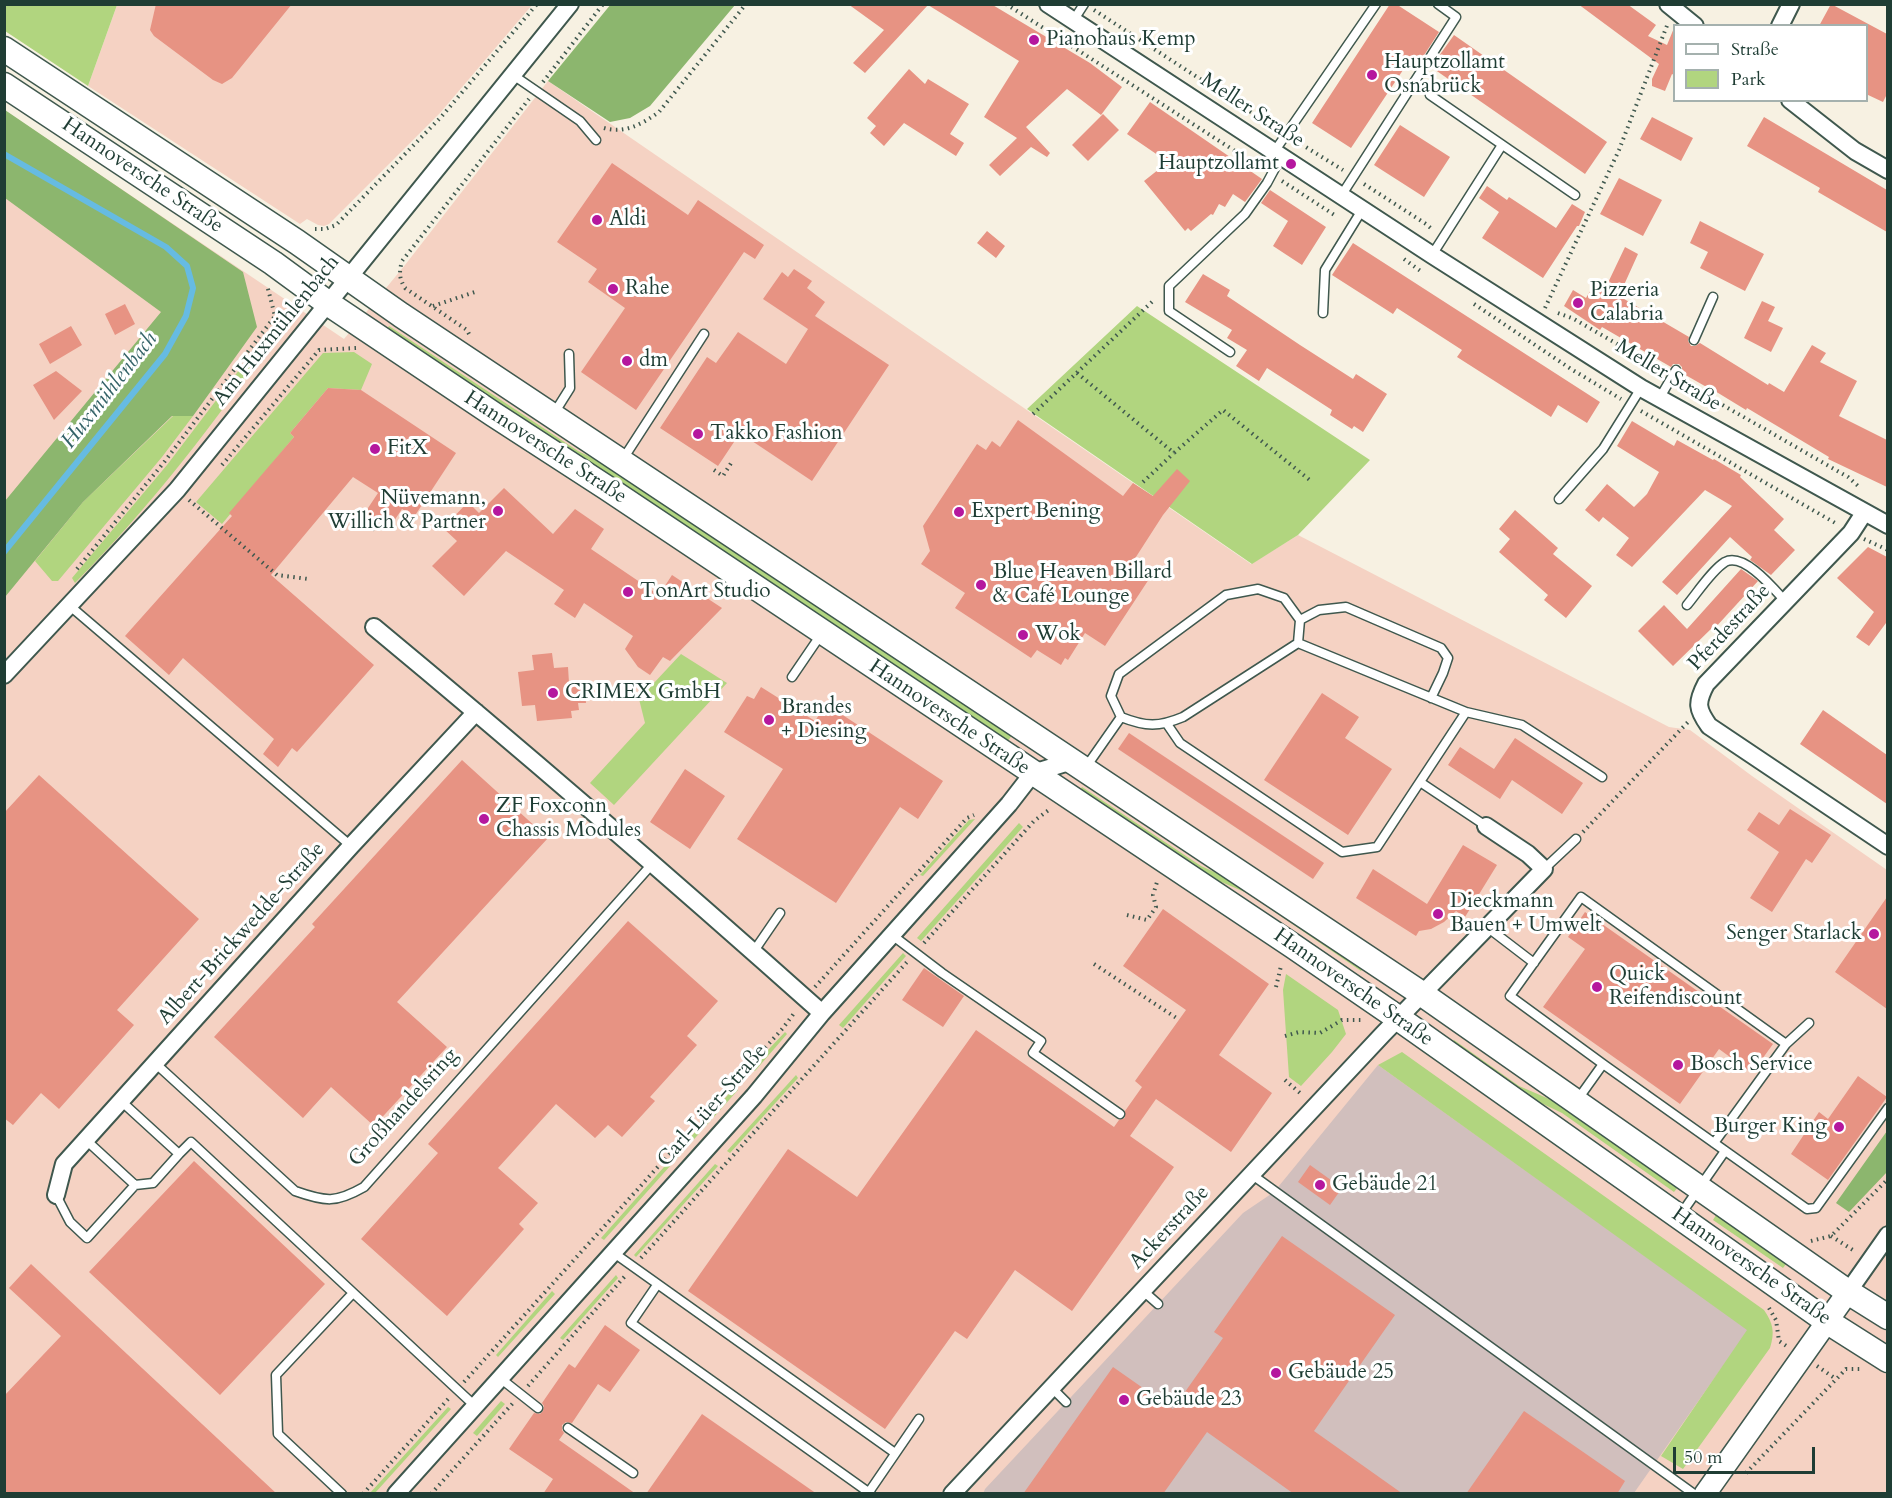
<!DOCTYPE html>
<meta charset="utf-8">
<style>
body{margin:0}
#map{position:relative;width:1892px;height:1498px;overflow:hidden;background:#f7f1e2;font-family:Cardo,serif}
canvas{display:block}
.frame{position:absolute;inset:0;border:6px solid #1f3d34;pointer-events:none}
.legend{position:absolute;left:1673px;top:24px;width:195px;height:78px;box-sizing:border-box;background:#fff;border:2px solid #a5b1ae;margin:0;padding:8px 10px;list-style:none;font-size:18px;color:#1f3d34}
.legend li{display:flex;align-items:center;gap:12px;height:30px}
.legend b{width:30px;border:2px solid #a5b1ae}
.scale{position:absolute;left:1673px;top:1447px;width:142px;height:27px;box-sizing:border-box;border:3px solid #1f3d34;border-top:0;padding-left:8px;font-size:18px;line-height:21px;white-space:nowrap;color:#1f3d34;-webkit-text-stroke:4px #fff;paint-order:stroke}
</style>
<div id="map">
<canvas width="1892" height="1498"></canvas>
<div class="frame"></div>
<ul class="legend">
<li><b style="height:8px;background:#fff"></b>Straße</li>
<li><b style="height:16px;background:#b1d57f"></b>Park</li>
</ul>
<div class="scale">50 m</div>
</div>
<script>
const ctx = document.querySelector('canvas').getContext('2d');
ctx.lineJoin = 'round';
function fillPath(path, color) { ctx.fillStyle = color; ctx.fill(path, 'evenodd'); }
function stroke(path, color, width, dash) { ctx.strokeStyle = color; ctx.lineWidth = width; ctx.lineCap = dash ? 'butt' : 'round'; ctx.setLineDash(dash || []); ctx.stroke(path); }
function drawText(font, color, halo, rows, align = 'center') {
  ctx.font = font + ' Cardo,serif'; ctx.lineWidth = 6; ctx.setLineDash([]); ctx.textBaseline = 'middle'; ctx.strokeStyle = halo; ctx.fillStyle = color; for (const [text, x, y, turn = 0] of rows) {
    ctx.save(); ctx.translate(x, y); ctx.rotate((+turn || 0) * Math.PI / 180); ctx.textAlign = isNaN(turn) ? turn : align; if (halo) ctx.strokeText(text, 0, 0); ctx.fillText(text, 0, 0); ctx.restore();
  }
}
fillPath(new Path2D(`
 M117,5h415l-92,108 -111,111 -5,2 -6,-1 -11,-6 -7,5 -212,-138z
 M548,81l703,483 47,-29 371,192 21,3 62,46 135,94v623h-1882l-1,-1383 340,229 61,-74z`), '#f5d2c3');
fillPath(new Path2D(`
 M1378,1065l370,265 -114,163 -651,1 2,-5 258,-276 31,-21z`), '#d1bfbd');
fillPath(new Path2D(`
 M4,5h113l-29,81 -83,-55z
 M1137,306l233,154 -72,75 -46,29 -225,-155z
 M389,326l189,125 54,26 382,255 -8,12 -620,-413z
 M271,328l5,5c-59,88 -126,174 -201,250l-3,-5 95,-113z
 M354,352l18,12 -11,26 -33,-2 -38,45 4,4 -72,87 -26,-22 127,-149z
 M173,416h20l-31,41 -104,124h-6l-17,-20 48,-59z
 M681,654l46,29 -113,122 -24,-22 55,-60 -6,-24z
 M1082,787l119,79 47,21 117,79 -4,5 -114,-78 -49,-21 -120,-79z
 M975,819l-52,57 -3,-1 49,-55z
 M1019,823l4,4 -102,114 -4,-3z
 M903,953l3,3 -63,72 -4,-3z
 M1286,974l52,36 8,24 -14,18 -31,34 -12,-9 -6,-87z
 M785,1032l2,2 -32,37 -4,-3z
 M1454,1040l65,46 44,19 115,82 -4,5 -112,-79 -42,-20 -69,-49z
 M1402,1052l362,258c9,13 11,22 6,38l-87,121 -22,-13 86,-126 -369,-265z
 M796,1075l2,3 -68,75 -3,-2z
 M735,1087l3,3 -134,150 -3,-2z
 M715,1164l3,2 -82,91 -2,-2z
 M1716,1215l70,49 -3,4 -70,-48z
 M616,1275l2,3 -55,62 -3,-2z
 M552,1291l3,3 -57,63 -2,-2z
 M501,1401l4,3 -28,32 -4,-3z
 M448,1407l3,2 -76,84h-5z`), '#b1d57f');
fillPath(new Path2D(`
 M611,4h124v1l-85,101 -20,12 -20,4 -62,-41z
 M5,110l238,162 14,55 -64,89h-21l-89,86 -78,95v-96l156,-189 -156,-114z
 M1887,1131v41l-38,40 -13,-9z`), '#8cb66e');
stroke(new Path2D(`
 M4,154l162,93 21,19 6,22 -7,28 -21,38 -161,198`), '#66bbe2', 6);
fillPath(new Path2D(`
 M156,4h136l-60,74 -10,6 -9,-4 -59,-44 -4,-6z
 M848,4h143l99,59 32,24 -21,28 -34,-26 -41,38 24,26 -3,4 -16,-10 -31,29 -11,-11 28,-27 -33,-21 35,-56 -91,-56 -63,68 -12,-10 31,-33z
 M1390,4h6l43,28 -18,28 -8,-5 -62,93 -39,-25z
 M1578,4h49l29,21 -8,11 19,9 7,-17v47l-2,-1 -7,17 -13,-5v-7l7,-15z
 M1831,4l56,30v60l-4,8 -17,-8v-68h-47z
 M1454,35l153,107 -22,32 -154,-107z
 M909,69l16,15 3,-5 41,25 -19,30 14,9 -8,13 -52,-33 -20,23 -14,-13 6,-7 -9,-8z
 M1150,102l112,77 -17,23 -12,-8 -8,13 -6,-3 -6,11 -2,-1 -20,17 -3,-3 -3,3 -41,-50 24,-19 -41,-28z
 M1103,114l16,16 -31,31 -16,-16z
 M1652,117l41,21 -12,23 -41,-22z
 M1764,117l123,73v42l-69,-40 2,-4 -73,-42z
 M1400,125l50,32 -26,40 -50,-32z
 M612,163l76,52 10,-15 66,45 -9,14 -11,-7 -108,158 -55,-38 44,-64 -37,-26 9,-13 -40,-27z
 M1619,178l43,22 -19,36 -43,-22z
 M1487,186l20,14 2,-3 47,31 16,-24 13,8 -6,14h-2l-34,52 -61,-40 17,-26 -20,-14z
 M1270,190l56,37 -24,38 -29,-19 15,-25 -27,-18z
 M1700,221l64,33 -19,37 -45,-23 8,-16 -18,-9z
 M987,231l18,15 -9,12 -19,-15z
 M1353,243l247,159 -13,21 -29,-18 -7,12 -94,-60 5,-7 -65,-42 -4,6 -61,-39z
 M1625,247l13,7 -19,42 70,41 -1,4 3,5h4l5,-3 68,42 1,-2 15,9 28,-47 14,8 -6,9 37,19 -18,35 48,24v47l-59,-28 1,-2 -82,-49 -1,2 -36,-22v1l-28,-16v-6l-3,-3h-6l-2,3 -69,-40 -2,3 -36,-24 9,-16 13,8 7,-12 12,3z
 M794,269l18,12 -5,7 18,14 -10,14 74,49 -77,116 -72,-48 -22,33 -58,-38 47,-71 9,6 22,-31 48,32 22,-35 -45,-30 19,-27 6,5z
 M1203,274l27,16 -3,6 73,49 53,34 3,-5 31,20 -24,38 -9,-6 -2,3 -22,-14 2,-5 -65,-42 -8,13 -23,-15 11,-16 -20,-12 5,-8 -47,-28z
 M1762,301l13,6 -7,14 15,7 -12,24 -27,-14z
 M125,304l10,20 -20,11 -10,-21z
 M71,326l11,19 -32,19 -11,-20z
 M56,371l26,20 -28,29 -21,-35z
 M328,388l33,2 95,63 -42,64 -12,-8 -12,18 -24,-16 12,-18 -25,-16 -82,98 103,90 -77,87 -5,-4 -14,19 -15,-13 11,-15 -91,-81 -14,17 -44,-39 107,-120 -3,-3 65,-76 -4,-4z
 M1018,420l105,76 10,-13 20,13 24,-27 13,12 -27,34 -29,45 19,13 -48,73 -20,-13 -17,27 -3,-2 -4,7 -24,-15 -6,8 -76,-50 10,-15 -44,-29 9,-13 -7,-25 54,-82 9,6 6,-9 8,6z
 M1632,421l42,25 3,-6 36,20 1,-1 27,16 -1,2 44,42 -10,11 21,20 -24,25 -21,-15 2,-3 -22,-20 -53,58 -15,-13 70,-76 -27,-16 -73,77 -16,-12 13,-17 -26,-21 -4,5 -14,-12 22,-26 27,23 13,-13 12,-22 -42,-26z
 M504,488l49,46 22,-25 29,20 -13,20 68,46 13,-20 50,33 -52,53 -7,-4 -13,18 -12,-8 -13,-18 8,-13 -49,-33 -9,15 -21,-14 10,-14 -58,-39 -42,45 -32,-30 25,-25 -14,-13 25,-26 11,11z
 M1515,510l43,38 -5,6 39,32 -26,32 -22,-18 4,-5 -49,-43 11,-13 -11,-10z
 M1868,547l19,10v67l-1,-1 -17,23 -13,-9 18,-25 -37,-34z
 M1741,569l17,12 -44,48 -2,-1 -39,38 -35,-35 26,-26 23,24z
 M552,653l2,15 14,-1 1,16 15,-2 2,22h-8l1,7 -8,1 1,7 -35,3 -2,-16 -13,1 -4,-34 16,-2 -2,-15z
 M761,687l54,34 11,-17 117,77 -25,38 -18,-12 -64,96 -99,-64 46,-70 -59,-37 23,-36 7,3z
 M1322,693l37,24 -14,21 47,31 -44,66 -84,-55z
 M1823,710l64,45v49l-87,-60z
 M1129,733l195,130 -11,16 -195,-130z
 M1515,738l68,45 -21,31 -50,-34 -12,19 -52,-34 12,-18 34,22z
 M462,760l86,78 -151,164 50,45 -73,79 -43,-39 -28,31 -89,-81 101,-110 -3,-3z
 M685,769l40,27 -35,53 -40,-27z
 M39,775l160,144 -82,91 17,15 -75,84 -18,-16 -28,32 -9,-7v-305z
 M1790,809l41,26 -19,28 -6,-4 -34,53 -22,-14 29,-46 -32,-22 12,-18 20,13z
 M1463,845l34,20 -32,52 -9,-6 -12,11 -13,7 -12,2 -3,5 -60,-38 17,-29 54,35z
 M1887,897v112l-52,-37z
 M1163,909l106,75 -50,71 53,38 -41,59 -75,-53 -26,37 44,31 -102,144 -57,-41 -48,69 -12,-8 -70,98 -197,-138 100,-142 69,48 119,-167 138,97 5,-7 6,-2v-7l17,-24 -7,-6 51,-71 -63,-44z
 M1585,912l188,132 -21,29 -33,-24 -39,55 -137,-97 42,-58 -17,-12z
 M628,921l90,80 -31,35 10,9 -47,52 5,4 -33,36 -14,-12 -13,13 -39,-34 -58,64 40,35 -19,21 5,5 -77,87 -86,-77 77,-86 -10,-9z
 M924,968l40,28 -21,31 -41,-27z
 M1858,1076l29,21 -59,83 -37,-26 28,-42 9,7z
 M194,1161l131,123 -105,111 -131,-123z
 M1310,1165l32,23 -12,17 -32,-23z
 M1282,1236l113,79 -81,116 89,63h-109l-87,-62 -44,62h-140l90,-127 60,42 50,-71 -9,-6z
 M31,1264l51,48 195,182h-273v-98l57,-60 -52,-48z
 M605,1325l35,25 -30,42 -12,-8 -26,39 -6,-1 -4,3v5l2,3 -5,7 77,54h-93l10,-15 -44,-30 25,-36 6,1 3,-3 1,-5 -2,-3 27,-39 6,4z
 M1524,1411l101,70 -8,13h-151z
 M702,1414l115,80h-171z`), '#e79383');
const service = new Path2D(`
 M1073,21l11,-17
 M513,75l67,46 16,19
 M1430,95l145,100
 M1274,152l102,-148
 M1341,196l115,-179 -18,-13
 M1432,255l70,-110
 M1323,313l2,-43 37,-60
 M1694,340l19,-43
 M1230,352l-61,-41v-25l76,-72 22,-31 14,-26
 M1659,399l17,-29
 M553,415l17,-27 -1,-34
 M623,459l81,-125
 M1559,499l44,-50 38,-61
 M1258,589l26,9 16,22 -2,23 -115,74c-24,10 -37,10 -62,0l-10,-21 8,-22 107,-79z
 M1687,605c10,-12 25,-35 38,-43 19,-10 49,27 60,39
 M70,606l281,240
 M1300,620l19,-10 27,-3 95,41 7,10 -5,15 -12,25
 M1298,643l168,69 56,13 80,52
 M792,677l30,-44
 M1167,724l13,19 162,109 35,-5 89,-135
 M1086,767l35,-50
 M1420,782l66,44
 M1544,869l32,-30
 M1487,927l47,36
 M892,935l50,38 99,68 -8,12 87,61
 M754,951l26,-38
 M155,1063l140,128c31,11 41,12 69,-4l289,-324
 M1603,1064l-93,-68 71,-99 205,147
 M1578,1099l25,-35 204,145 9,-1 72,-100
 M121,1101l58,53 12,-12 284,264
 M86,1140l49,45
 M1714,1143l72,-99 23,-21
 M1251,1174l443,320
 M56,1195l14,27 17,16 48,-53 18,-2 26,-29
 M1681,1214l44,-63
 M614,1253l281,200
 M657,1285l-26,38 240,171
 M1142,1290l16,14
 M500,1378l38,30
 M1051,1387l15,15
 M568,1428l65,45
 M869,1492l50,-73
 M342,1494l-64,-60 -2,-59 77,-82`);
const minor = new Path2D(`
 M1048,4l384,251 209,133 247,137
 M1668,4l27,22
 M1780,26l11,-22
 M1790,100l65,51 33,19
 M1864,513l-13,20 -145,151c-10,19 -9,25 3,42l179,120
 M374,627c152,126 301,255 448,386
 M4,675l173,-185 393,-486
 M56,1195l8,-31 287,-318 125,-134
 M1848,1292l40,-57
 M396,1494l358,-398 68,-83 187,-209 24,-31 39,-12
 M952,1494l431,-460 161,-165 -16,-15 -42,-28`);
const tertiary = new Path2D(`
 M1705,1494l143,-202`);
const secondary = new Path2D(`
 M4,49l293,193 104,73 1021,679 426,298 40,25
 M4,85l269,178 56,41 164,110 114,74 686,458 105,72 430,304 60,38`);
stroke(service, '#3f584e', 11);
stroke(minor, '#3f584e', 20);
stroke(tertiary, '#3f584e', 24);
stroke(secondary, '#3f584e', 27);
stroke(new Path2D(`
 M1006,4l257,165
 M1094,10l183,119
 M543,82l60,-78
 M604,128c21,6 38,-4 55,-16l87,-108
 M1296,141l47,29
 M1282,181l54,35
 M1364,184l62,40 7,6
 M315,229h10l11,-4 106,-109 95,-112
 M1404,259l18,13
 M1474,304l97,65 50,30
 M433,306l42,-14
 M1545,308l74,-158 49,-127
 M1558,313l16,6 88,51
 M469,334l-2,-4 -62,-42c-6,-10 -6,-16 -3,-27l127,-162
 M1077,373l97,80 49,-43 88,71
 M1681,381l167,96 10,9
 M1641,411l196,113
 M1033,414l122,-115
 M222,465l97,-115 37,-2
 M714,470l9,6 10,-16
 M1143,482l31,-29
 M189,500l88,75 31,4
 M372,530l7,-10
 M1864,539l24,11
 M77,569l88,-108 110,-145 -8,-31
 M1583,832l105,-110
 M1127,915l20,5 9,-13 -3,-12 4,-13
 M924,943l110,-122 16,-12
 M1094,964l84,55
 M815,987l152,-169 7,-3
 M1276,987l5,-21
 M1285,1036l14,-4 21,1 22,-13h20
 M1285,1080l15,13
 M1831,1236l25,16
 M1811,1241l20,-5 57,-57
 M641,1258l266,-296
 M1769,1308l7,12 3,21 9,6
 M1817,1366l19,13
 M464,1382l319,-354 12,-16
 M528,1386l98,-111
 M1746,1473l100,-104h16
 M363,1494l86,-96
 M431,1494l82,-91`), '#3f584e', 4, [1.5, 4.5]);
stroke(service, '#fff', 8);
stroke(minor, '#fff', 16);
stroke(tertiary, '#fff', 21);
stroke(secondary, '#fff', 24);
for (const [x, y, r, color] of [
 [1034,40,6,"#b5179e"],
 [1372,75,6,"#b5179e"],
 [1291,164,6,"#b5179e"],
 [597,220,6,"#b5179e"],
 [613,289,6,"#b5179e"],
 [1578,303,6,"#b5179e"],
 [627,361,6,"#b5179e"],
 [698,434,6,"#b5179e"],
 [375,449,6,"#b5179e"],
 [498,511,6,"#b5179e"],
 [959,512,6,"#b5179e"],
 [981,585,6,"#b5179e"],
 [628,592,6,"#b5179e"],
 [1023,635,6,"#b5179e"],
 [553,693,6,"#b5179e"],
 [769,720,6,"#b5179e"],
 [484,819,6,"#b5179e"],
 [1438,914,6,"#b5179e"],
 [1874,934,6,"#b5179e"],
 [1597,987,6,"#b5179e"],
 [1678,1065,6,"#b5179e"],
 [1839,1127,6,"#b5179e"],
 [1320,1185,6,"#b5179e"],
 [1276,1373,6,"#b5179e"],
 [1124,1400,6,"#b5179e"]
]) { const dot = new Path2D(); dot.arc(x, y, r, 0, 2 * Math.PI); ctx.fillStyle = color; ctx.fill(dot); stroke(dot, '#fff', 2); }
drawText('21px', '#1f3d34', '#fff', [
 ["Pianohaus Kemp",1046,40],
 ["Hauptzollamt",1384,63],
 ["Osnabrück",1384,87],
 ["Hauptzollamt",1279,164,"right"],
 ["Aldi",609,220],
 ["Rahe",625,289],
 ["Pizzeria",1590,291],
 ["Calabria",1590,315],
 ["dm",639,361],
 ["Takko Fashion",710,434],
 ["FitX",387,449],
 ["Nüvemann,",486,499,"right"],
 ["Willich & Partner",486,523,"right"],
 ["Expert Bening",971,512],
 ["Blue Heaven Billard",993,573],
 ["& Café Lounge",993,597],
 ["TonArt Studio",640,592],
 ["Wok",1035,635],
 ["CRIMEX GmbH",565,693],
 ["Brandes",781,708],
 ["+ Diesing",781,732],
 ["ZF Foxconn",496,807],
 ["Chassis Modules",496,831],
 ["Dieckmann",1450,902],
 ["Bauen + Umwelt",1450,926],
 ["Senger Starlack",1862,934,"right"],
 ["Quick",1609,975],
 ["Reifendiscount",1609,999],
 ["Bosch Service",1690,1065],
 ["Burger King",1827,1127,"right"],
 ["Gebäude 21",1332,1185],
 ["Gebäude 25",1288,1373],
 ["Gebäude 23",1136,1400]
], 'left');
drawText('21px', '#1f3d34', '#fff', [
 ["Meller Straße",1252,111,33],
 ["Hannoversche Straße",142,176,34],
 ["Am Huxmühlenbach",277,331,-51],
 ["Meller Straße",1668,376,31],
 ["Hannoversche Straße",545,448,33],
 ["Pferdestraße",1730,628,-47],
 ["Hannoversche Straße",949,718,34],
 ["Albert-Brickwedde-Straße",242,934,-48],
 ["Hannoversche Straße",1353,988,35],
 ["Carl-Lüer-Straße",713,1106,-49],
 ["Großhandelsring",404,1108,-48],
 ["Ackerstraße",1170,1228,-47],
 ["Hannoversche Straße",1751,1267,35]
]);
drawText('italic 22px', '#346368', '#fff', [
 ["Huxmühlenbach",110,391,-52]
]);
</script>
